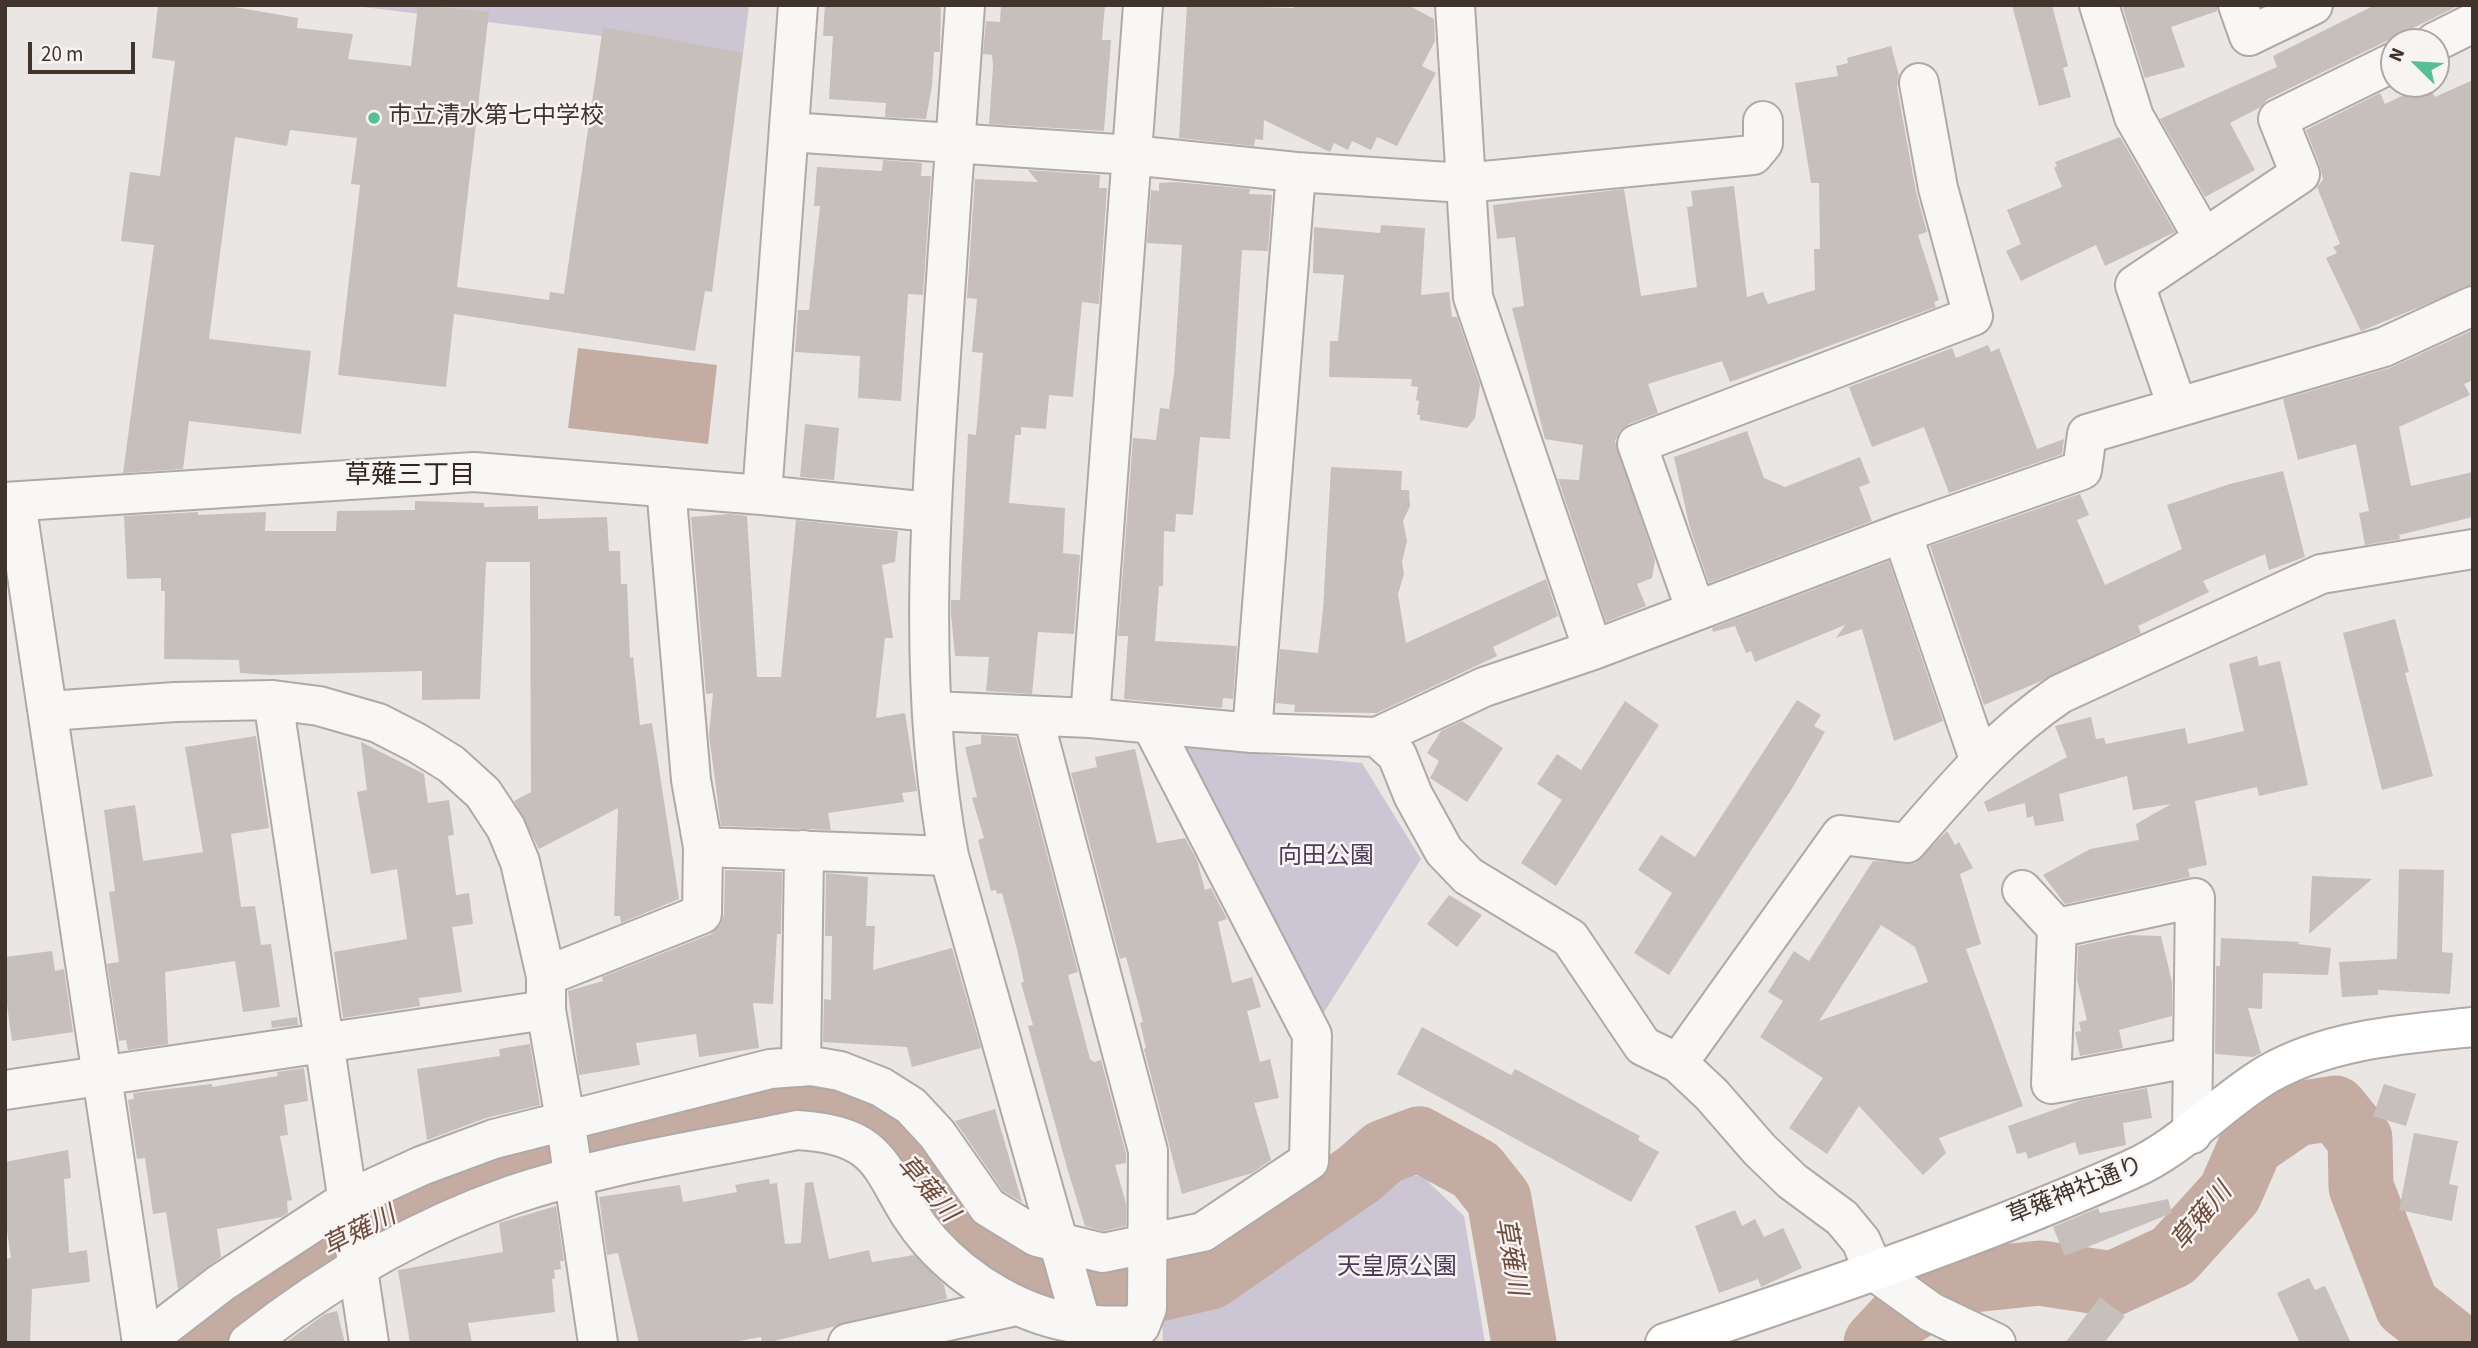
<!DOCTYPE html>
<meta charset="utf-8">
<style>
body{margin:0}
#map{position:relative;width:2478px;height:1348px;overflow:hidden;background:#eae6e3;font-family:"Source Sans 3",sans-serif}
canvas{display:block}
.frame{position:absolute;inset:0;border:7px solid #40342d;pointer-events:none}
.north{position:absolute;left:2380px;top:28px;width:70px;height:70px;box-sizing:border-box;background:#f7f4f3;border:2px solid #aea7a4;border-radius:50%;rotate:294deg;font-size:19px;font-weight:700;line-height:28px;text-align:center;color:#40342d}
.north::after{content:'';display:block;margin:auto;width:24px;height:32px;background:#58bf95;clip-path:polygon(50% 0,100% 100%,50% 72%,0 100%)}
.scale{position:absolute;left:28px;top:42px;width:107px;height:32px;box-sizing:border-box;border:4px solid #40342d;border-top:0;padding-left:9px;font-size:21px;line-height:24px;white-space:nowrap;color:#40342d;-webkit-text-stroke:5px #f7f4f3;paint-order:stroke}
</style>
<div id="map">
<canvas width="2478" height="1348"></canvas>
<div class="frame"></div>
<div class="north">N</div>
<div class="scale">20 m</div>
</div>
<script>
const ctx = document.querySelector('canvas').getContext('2d');
ctx.lineJoin = 'round';
function fillPath(path, color) { ctx.fillStyle = color; ctx.fill(path, 'evenodd'); }
function stroke(path, color, width, dash) { ctx.strokeStyle = color; ctx.lineWidth = width; ctx.lineCap = dash ? 'butt' : 'round'; ctx.setLineDash(dash || []); ctx.stroke(path); }
function drawText(font, color, halo, rows, align = 'center') {
  ctx.font = font + ' "Source Sans 3","Noto Sans JP",sans-serif'; ctx.lineWidth = 5; ctx.setLineDash([]); ctx.textBaseline = 'middle'; ctx.strokeStyle = halo; ctx.fillStyle = color; for (const [text, x, y, turn = 0] of rows) {
    ctx.save(); ctx.translate(x, y); ctx.rotate((+turn || 0) * Math.PI / 180); ctx.textAlign = isNaN(turn) ? turn : align; if (halo) ctx.strokeText(text, 0, 0); ctx.fillText(text, 0, 0); ctx.restore();
  }
}
fillPath(new Path2D(`
 M347,5h402l-6,48z
 M1181,747l181,16 59,96 -102,161z
 M1403,1175l19,1 42,40 21,127h-322l-1,-24 75,-30z`), '#ccc5d3');
fillPath(new Path2D(`
 M578,348l139,17 -9,79 -140,-16z`), '#c5aca3');
stroke(new Path2D(`
 M204,1343l118,-92 157,-78 325,-78 57,14 72,97 53,44 47,27 35,16 52,5 90,-21 149,-103 25,-22 35,-13 57,31 23,29 25,144
 M1876,1343l25,-27 53,-34 86,-9 72,11 61,-28 57,-63 21,-48 45,-31 39,-6 25,31 1,48 46,119 47,37`), '#c5aca3', 65);
fillPath(new Path2D(`
 M158,5h65l75,13 -1,10 56,6 -5,25 63,7 7,-61 71,7 -32,275 92,13 1,-8 14,2 39,-267 140,26 -31,239 -7,-1 -10,60 -241,-37 -8,73 -108,-12 22,-190 -9,-1 6,-46 -67,-8 -3,16 -52,-9 -26,202 102,12 -10,83 -112,-13 -6,48 -60,4 31,-228 -33,-4 9,-69 30,4 15,-115 -23,-3z
 M825,5h116l-1,47h-6l-2,34 -6,33 -41,-2 1,-14 -57,-4 4,-63h-10z
 M1001,5h104l-3,35h9l-7,91 -115,-7 4,-58 -1,-11 -9,-1 3,-33 14,1z
 M1187,5l107,3v-3h114l26,14 1,22 -13,25 14,7 -39,73 -20,-9 -6,13 -19,-9 -4,9 -14,-7 -4,9 -66,-32 -1,20 -8,-1 -1,7 -75,-8z
 M2012,5h40l16,61 -5,2 8,29 -32,9z
 M2122,5h95v6l-46,16 14,40 -40,11z
 M2375,5h85l-192,94 -9,9 -29,15 25,47 -50,27 -45,-78 117,-52 -4,-11z
 M1891,46l8,29 -2,12 19,105 11,40 -9,3 21,65 -5,2 2,5 -206,75 -8,-21 -74,23 10,29 -29,11 -9,7 -5,10 40,119 -3,18 -15,6 9,22 -40,16 -48,-143 21,1 4,-35 -38,-6 -33,-131 12,-2 -9,-69 -18,2 -4,-34 131,-16 17,107 56,-9 -10,-80 6,-1 -2,-15 43,-5 13,111 16,-5 5,12 47,-14 -1,-41h6l-1,-66h-8l-16,-100 43,-7 -2,-10 12,-3 -1,-5z
 M2473,80v205l-112,46 -35,-73 11,-5 -4,-6 7,-3 -23,-57 6,-7 -3,-14 -14,-36 74,-37 5,11 42,-20 8,13z
 M2120,137l55,95 -70,34 -9,-21 -75,36 -15,-30 15,-7 -14,-34 55,-23 -8,-19 3,-2 -2,-4z
 M883,160l39,3 -1,13h10l-8,119 -15,-1 -7,107 -43,-3 2,-42 -65,-4 3,-42h11l11,-104h-6l3,-39 65,4z
 M1028,170l72,5 -1,13h8l-8,116 -17,-2 -9,95 -24,-2 -3,34 -25,-2v8h-6l-6,68 56,5 -2,45 17,2 -6,79 -36,-2 -6,62 -46,-3 3,-34 -34,-1 -4,-42v-14h9l8,-166 8,1 7,-82 -11,-1 5,-53 -10,-1 8,-119 63,3z
 M1176,182l74,7 -1,5 23,1 -4,56 -26,-1 -12,189 -30,-2 -7,78 -17,-1 -1,18 -11,-1 -1,55h-4l-4,55 82,5 -4,53 -10,-1 -1,10 -98,-9 4,-63h-10l15,-198 23,2 4,-32 9,1 5,-35 8,-129 -35,-2 4,-53 8,1v-8z
 M1381,225l44,3 -4,67 28,-3 3,25h5l23,68 -5,33 -8,10 -47,-8v-5h-3l2,-14 -3,-1 2,-13 -7,-1 1,-7 -83,-2 1,-36h8l6,-66 -31,-2 1,-46 66,6z
 M2473,330v50l-9,4 6,11 -71,32 12,59 62,-14v45l-74,18 1,4 -35,6 -6,-32 10,-2 -13,-67 -58,16 -15,-61 107,-31z
 M1988,345l3,7 8,-4 38,101 27,-10 -2,15 -113,39 -25,-66 -52,20 -23,-60 103,-39 4,10z
 M805,424l34,4 -5,52 -34,-3z
 M1747,431l17,47 21,9 75,-30 10,26 -11,4 13,34 -163,62 -19,-55 -16,-71z
 M1331,467l71,4 -1,19h8l1,16 -7,15 4,20 -5,21 2,12 -6,20 8,49 140,-64 12,37 -65,31 4,9 -120,57 -83,-1 1,-7 -19,-2 4,-54 38,4 5,-43z
 M2283,471l22,86 -36,13 -4,-16 -62,27 6,11 -71,34 3,7 -102,49 -55,23 -54,-159 150,-52 9,21 -12,5 28,65 77,-36 -15,-44 63,-21z
 M415,501l69,2v4l54,-1v13l69,-2 2,34h11l1,33h6l3,74 3,-1 7,68 12,-2 27,176 -58,24 -1,-7h-6l4,-108 -79,41 -25,-48 17,-9 -1,-230h-44l-6,137 -58,1v-29l-152,4 -30,-2 -1,-13 -75,-1 1,-68h-4v-13l-34,1 -3,-63 74,-4v3l68,-3 -1,19h71l1,-20 78,-1z
 M730,514l17,2 10,161h24l15,-157 102,11 -3,31 -13,3 11,73h-8l-9,80 29,-5 12,78 -15,2 2,9 -76,11 3,17 -110,-4 -12,-91 4,-42 -7,1 -15,-177z
 M1889,561l54,160 -49,20 -32,-112 -26,9 9,-13 -90,37 -4,-11 -5,2 -11,-27 -22,6 -1,-4z
 M2395,619l14,53 -4,1 28,103 -51,14 -39,-157z
 M2257,656l2,10 21,-5 28,124 -49,11 -2,-9 -62,14 12,64 -19,4 2,8 -125,27 -22,-29 47,-26 49,-9 -3,-16 35,-20 -38,6 -6,-34 -68,18 5,27 -29,5 -2,-10 -6,2 -2,-15 -37,9 -4,-10 83,-45 -12,-31 36,-9 5,22 8,-1 2,6 79,-16 3,16 56,-13 -15,-67z
 M1797,700l24,15 -7,11 11,6 -34,58 -122,185 -35,-22 38,-60 -34,-23 23,-35 34,22z
 M1625,701l34,24 -103,161 -35,-23 41,-63 -25,-16 20,-30 24,16z
 M1462,721l41,27 -36,54 -37,-24 9,-17 -12,-8 14,-22z
 M981,735l35,2 62,235 -10,3 7,27 15,57 4,3 7,-2 25,94v9l-11,2 11,39v22l-23,5 -18,-5 -17,-55 -40,-145 5,-1 -12,-42 3,-1 -7,-33 -15,-56 -5,1 -1,-4 -5,1 -13,-51 6,-2 -12,-40 5,-1 -12,-50 16,-3z
 M256,736l13,92 -38,6 10,73 14,-1 6,39 10,-1 9,63 -37,5 -8,-51 -70,11 3,72 -40,6 -2,-10 -7,1 -12,-77 12,-2 -10,-70 6,-1 -11,-81 31,-5 8,56 60,-9 -18,-105z
 M361,742l63,32 4,29 21,-3 5,35 -6,1 8,59 13,-2 4,31 -21,3 10,65 -43,6 1,8 -77,12 -9,-66 73,-13 -10,-70 -26,5 -14,-82 10,-2z
 M1135,749l22,94 28,-5 12,22 8,30 6,-2 16,31 -9,3 14,61 20,-6 9,30 -14,4 13,51 10,-3 9,39 -25,5 17,57 -19,13 -70,21 -38,-145 2,-1 -6,-25 3,-1 -17,-65 -6,2 -49,-186 26,-6 -2,-10z
 M1947,831l8,14 4,-3 14,26 -13,6 21,70 -15,5 57,157 -84,32 7,15 -23,22 -64,-69 -32,48 -38,-26 34,-50 -63,-41 23,-36 -15,-9 26,-41 15,10 64,-100 42,2zM1881,925l34,22 13,35 -109,39z
 M2399,869l45,1 -2,82 11,1 -3,41 -72,-4v5l-36,2 -3,-35 58,-3z
 M725,870l57,2 -1,62h-4l-4,70 -20,-1 6,45 -60,9 -3,-23 -60,9 4,22 -61,10 -11,-84 35,-10 -1,-4 109,-43 9,-8 4,-11z
 M826,873l42,4 -2,49h9l-2,44 79,-22 29,100 -69,19 -5,-20 -84,-5 1,-43 7,1 1,-64h-7z
 M2312,876l60,3 -63,55z
 M1449,895l33,20 -25,32 -30,-23z
 M2130,935l31,1 11,46v34l-53,14 4,18 -43,8 -5,-24 6,-1 -2,-9 8,-2 -10,-40 1,-34z
 M2221,938l79,4 -3,2 34,4 -3,27 -65,-2 -1,36 -14,-1 13,45 -8,4 -38,-3 1,-88h4z
 M52,951l3,20 9,-2 9,63 -61,9 -7,-51v-33z
 M297,1017l1,8 -26,3 -1,-7z
 M1422,1027l89,48 4,-6 125,67 -2,4 21,12 -28,50 -234,-128z
 M530,1044l10,61 -54,13 -59,22 -10,-71 83,-13 -1,-7z
 M304,1068l4,33 -24,4 4,30 -8,1 12,64 -5,1 1,12 -6,4 -65,12 4,28 -43,32 -12,-77 -13,2 -8,-56 -8,1 -9,-59 6,-1 -1,-6 79,-9v3l66,-11 -1,-4z
 M2384,1084l32,10 -10,32 -33,-10z
 M2147,1088l5,30 -29,5 3,22 -47,10 -4,-13 -47,17 -2,-7 -9,2 -9,-28 74,-26z
 M995,1109l27,93 -19,-11 -48,-70z
 M2414,1133l44,8 -9,43 9,2 -6,35 -53,-11z
 M68,1150l3,28 -7,1 5,74 18,-3 3,32 -58,7 -2,54h-25v-84l6,-1 -6,-41v-55z
 M769,1179l1,5 7,-1 8,61 16,-1 4,-60 8,-1 16,77 40,-9 3,12 42,-7 30,30 3,14 -181,44h-4l-1,-6 -33,6h-89l-21,-90 -11,2 -8,-58 81,-12 3,17 54,-10 -2,-7z
 M2168,1199l4,14 -107,43 -12,-29 45,-19 2,5z
 M556,1206l8,55h-4l1,8 -7,1 1,8 -3,1 3,33 -87,11 4,20h-62l-12,-73 105,-18 -4,-29z
 M1735,1210l7,16 13,-7 9,18 19,-9 19,40 -41,19 -3,-8 -39,14 -24,-67z
 M2309,1278l6,12 10,-4 26,57h-51l-23,-50z
 M2100,1297l25,19 -21,27h-39z
 M337,1311l8,32h-60l40,-29z`), '#c6bfbb');
const street = new Path2D(`
 M965,5c-9,122 -17,243 -25,365 -11,158 -21,330 9,486l138,487
 M1455,5l18,292 120,353
 M2099,5l35,112 70,122
 M2238,5l11,31 64,-31
 M2435,42l38,-19
 M789,132l342,23 165,17 168,11 289,-28 10,-12v-22
 M2177,406l-42,-121 165,-111 -22,-55 116,-57
 M762,495l36,-490
 M5,502l469,-30 288,23 168,17
 M16,502l126,841
 M1902,533l77,226
 M1696,611l-59,-167 336,-128 -35,-128 -19,-105
 M273,700l96,643
 M49,711l126,-9 98,-2 46,6 59,17 39,20 34,21 32,29 23,35 14,34 26,114v34l19,109 33,224
 M933,711l157,7 162,15 125,4 107,-50 109,-37 309,-117 180,-63 5,-36 297,-87 89,-41
 M1090,718l53,-713
 M1252,733l44,-561
 M1377,737l20,18 16,40 31,56 24,25 102,62 73,108 35,17 34,32 47,54 33,32 50,37 19,23 13,30 57,41 65,31
 M703,847l246,9
 M2022,890l35,38 138,-30 -3,236
 M2057,928l-6,156 142,-27
 M546,976l156,-62 1,-67 -12,-67 -25,-293
 M1678,1063l163,-228 66,8c48,-55 92,-108 153,-149l261,-120 152,-25
 M801,1067l3,-217
 M5,1090l541,-80
 M143,1343l78,-60 126,-83 74,-34 73,-27 276,-70 41,-3 29,5 41,16 30,19 26,28 51,73 49,30 66,16 100,-21 106,-71 3,-126 -161,-311
 M248,1343c79,-62 169,-115 264,-148 91,-31 191,-45 285,-65 98,5 81,52 133,111 38,43 95,76 151,83 19,2 40,1 59,2l7,-18 1,-157 -115,-435
 M848,1343l168,-37`);
const secondary = new Path2D(`
 M1665,1343c156,-53 314,-105 465,-173 53,-23 89,-67 138,-96 61,-35 136,-40 205,-47`);
stroke(street, '#b0a9a5', 42);
stroke(secondary, '#b0a9a5', 42);
stroke(street, '#f8f7f6', 38);
stroke(secondary, '#fff', 38);
for (const [x, y, r, color] of [
 [374,118,7,"#58bf95"]
]) { const dot = new Path2D(); dot.arc(x, y, r, 0, 2 * Math.PI); ctx.fillStyle = color; ctx.fill(dot); stroke(dot, '#f7f4f3', 2.5); }
drawText('24px', '#40342d', '#f7f4f3', [
 ["市立清水第七中学校",388,118]
], 'left');
drawText('24px', '#4c3c5a', '#f7f4f3', [
 ["向田公園",1326,858],
 ["天皇原公園",1397,1269]
]);
drawText('24px', '#40342d', '#f7f4f3', [
 ["草薙神社通り",2076,1192,-22]
]);
drawText('26px', '#31261f', '#f7f4f3', [
 ["草薙三丁目",410,477]
]);
drawText('italic 26px', '#6f4b3c', '#f7f4f3', [
 ["草薙川",926,1190,49],
 ["草薙川",2203,1218,-50],
 ["草薙川",360,1233,-27],
 ["草薙川",1509,1257,80]
]);
</script>
